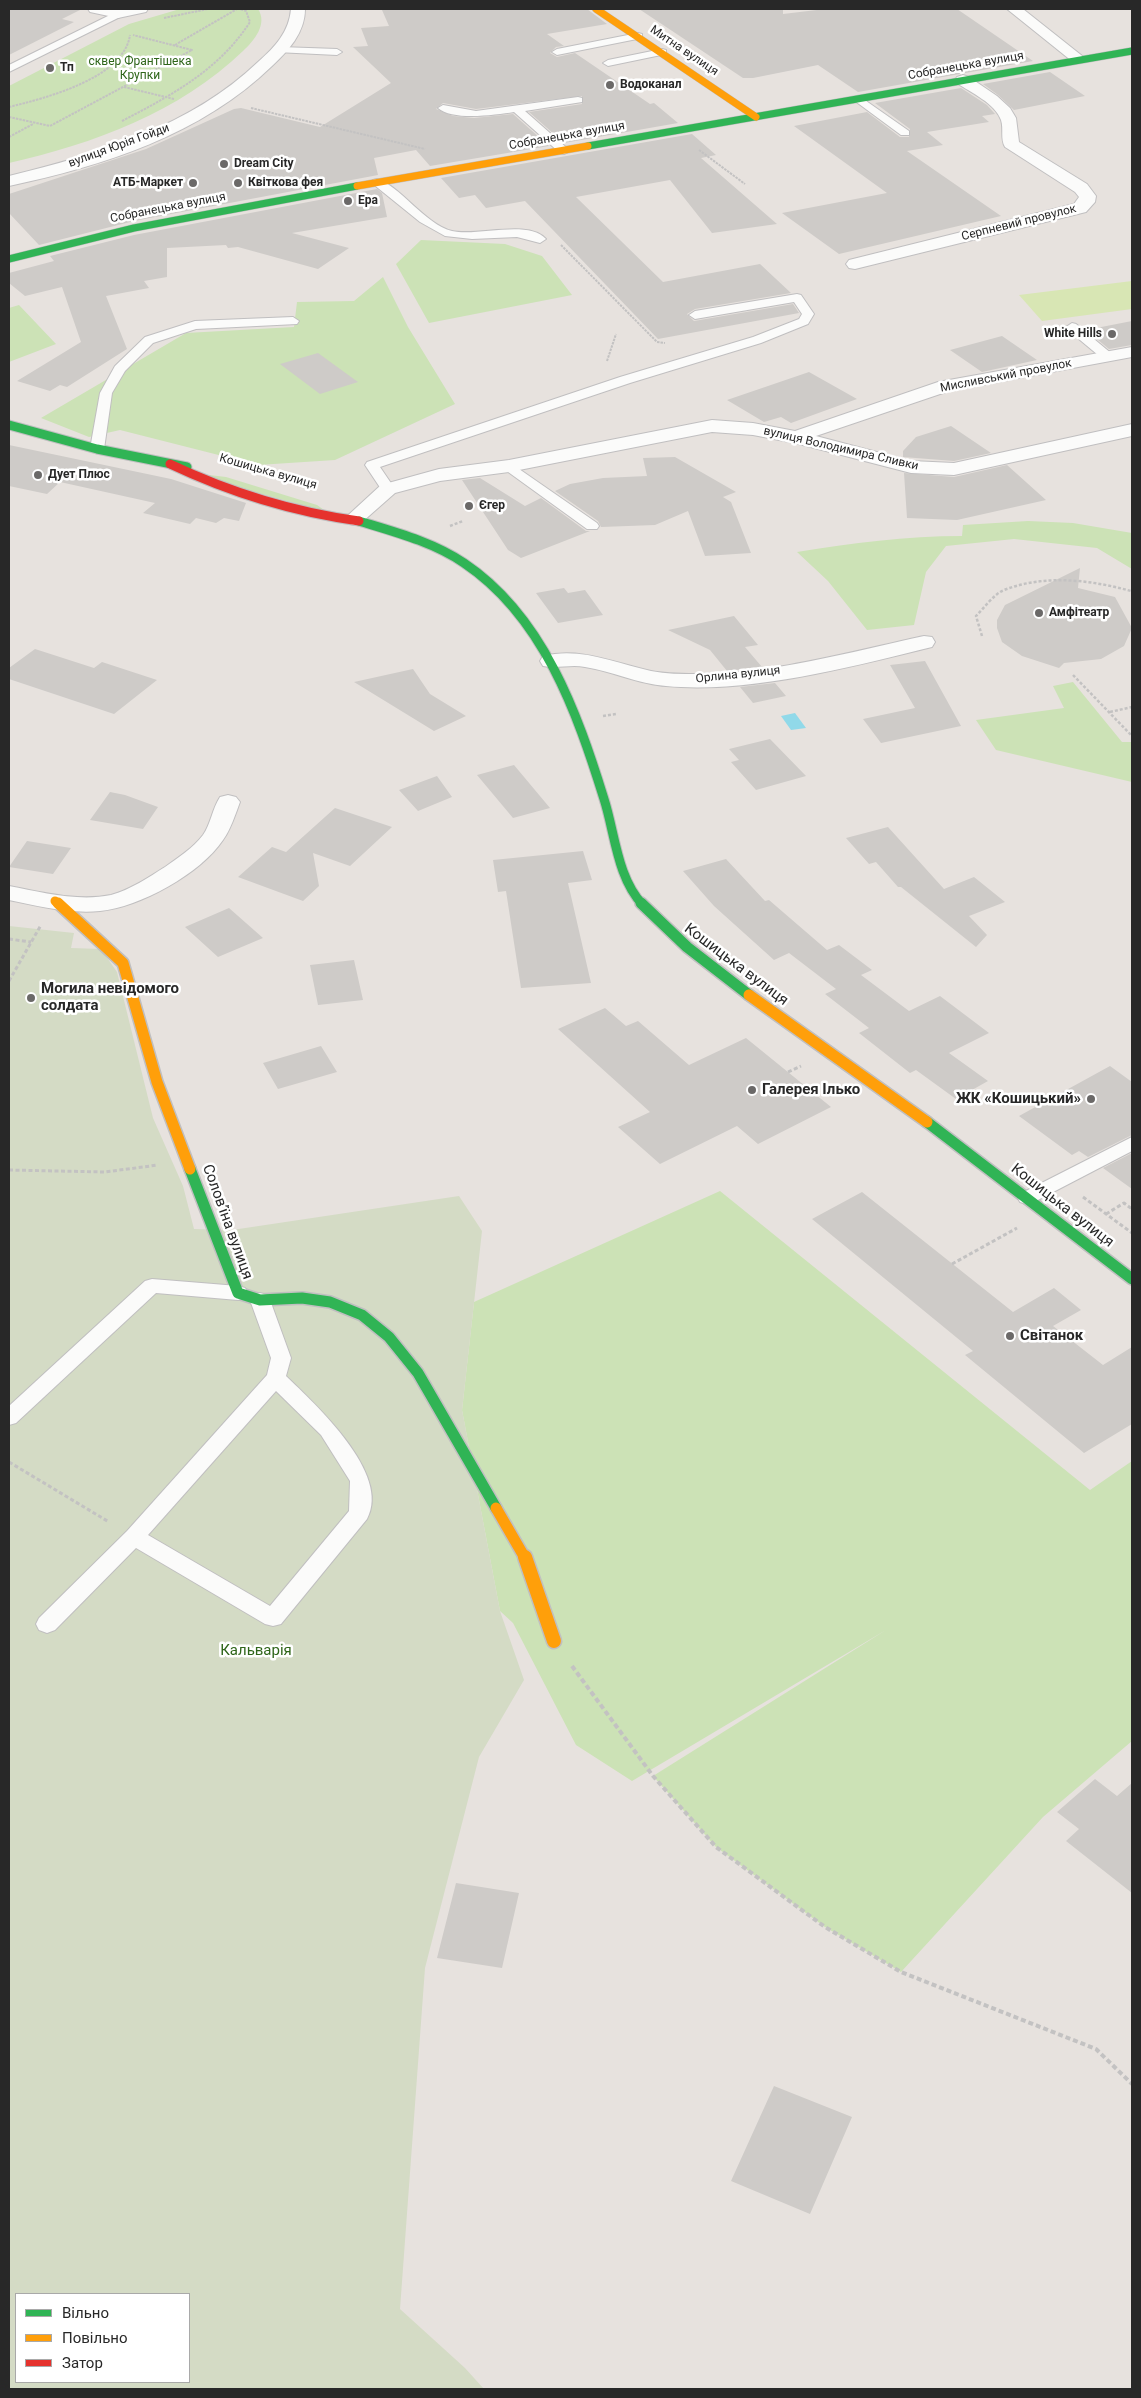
<!DOCTYPE html>
<meta charset="utf-8">
<style>
body{margin:0}
#map{position:relative;width:1141px;height:2398px;overflow:hidden;background:#e7e2de;font-family:Roboto,sans-serif}
canvas{display:block}
.frame{position:absolute;inset:0;border:10px solid #282828;pointer-events:none}
.legend{position:absolute;left:15px;top:2293px;width:175px;height:90px;box-sizing:border-box;background:#fff;border:1px solid #a9a9a9;margin:0;padding:6px 9px;list-style:none;font-size:15px;color:#282828}
.legend li{display:flex;align-items:center;gap:10px;height:25px}
.legend b{width:25px;border:1px solid #a9a9a9}
</style>
<div id="map">
<canvas width="1141" height="2398"></canvas>
<div class="frame"></div>
<ul class="legend">
<li><b style="height:6px;background:#30b455"></b>Вільно</li>
<li><b style="height:6px;background:#ff9f0a"></b>Повільно</li>
<li><b style="height:6px;background:#e5322d"></b>Затор</li>
</ul>
</div>
<script>
const ctx = document.querySelector('canvas').getContext('2d');
ctx.lineJoin = 'round';
function fillPath(path, color) { ctx.fillStyle = color; ctx.fill(path, 'evenodd'); }
function stroke(path, color, width, dash) { ctx.strokeStyle = color; ctx.lineWidth = width; ctx.lineCap = dash ? 'butt' : 'round'; ctx.setLineDash(dash || []); ctx.stroke(path); }
function drawText(font, color, halo, rows, align = 'center') {
  ctx.font = font + ' Roboto,sans-serif'; ctx.lineWidth = 5; ctx.setLineDash([]); ctx.textBaseline = 'middle'; ctx.strokeStyle = halo; ctx.fillStyle = color; for (const [text, x, y, turn = 0] of rows) {
    ctx.save(); ctx.translate(x, y); ctx.rotate((+turn || 0) * Math.PI / 180); ctx.textAlign = isNaN(turn) ? turn : align; if (halo) ctx.strokeText(text, 0, 0); ctx.fillText(text, 0, 0); ctx.restore();
  }
}
fillPath(new Path2D(`
 M180,9h78c10,15 -4,32 -15,42 -63,61 -150,93 -234,112v-77l120,-62z
 M421,240l84,4 37,12 30,39 -143,28 -33,-59z
 M383,277l25,50 47,77 -120,56 -77,5 -138,-35 -31,7 -48,-19 145,-85 108,-6 3,-25 57,-1z
 M19,305l37,39 -47,18v-54z
 M209,475l17,2 91,28 10,7 -108,-30z
 M1028,521l45,2 59,10v36l-35,-21 -83,-9 -68,7 -20,26 -12,53 -47,5 -39,-49 -31,-29c55,-9 109,-16 165,-16l1,-11z
 M1073,682l49,60h10v40l-136,-32 -20,-30 88,-12 -11,-22z
 M720,1191l370,299 42,-29v280l-89,76 -142,155 -76,-45 -109,-80 -63,-71 233,-146 -254,151 -56,-36 -63,-122 -13,-12 -38,-201 12,-108z`), '#cce2b6');
fillPath(new Path2D(`
 M9,926l65,7 -3,15 30,1 16,23 36,146 30,68 11,43 38,1 227,-34 23,35 -20,179 38,201 24,69 -45,77 -54,211 -25,341 65,59 19,21h-475zM16,2294h173v88h-173z`), '#d4dbc5');
fillPath(new Path2D(`
 M1132,281v28l-90,12 -23,-26z`), '#d8e6b4');
fillPath(new Path2D(`
 M795,713l11,15 -15,2 -10,-14z`), '#91d9e9');
fillPath(new Path2D(`
 M9,9h73l-20,10 12,3 -65,33z
 M406,9h181l20,15 -60,10 17,12 -8,1 -6,6 7,4 18,-4 75,51 4,-1 24,20 -114,20 -35,-31 53,-8v-8l-106,13 -33,-6 -7,6 17,7 21,2 39,-4 36,32 -119,20 -14,-16 -42,8 4,17 -244,46 -95,24 -30,-32v-19l137,-45 88,-40 7,-1 79,19 71,-44 -38,-36 15,-1 -7,-18 28,-2 -7,-16z
 M639,9h144v5l42,-5h132l76,52 -175,31 -40,-27 -65,13h-10z
 M1050,72l35,24 -71,14 -16,-15 -15,-11z
 M961,88l26,17 8,9 -13,2 7,6 -62,10 16,13 -36,6 94,65 -162,38 -57,-41 105,-20 -93,-67 73,-14 33,25h9l1,-8 -35,-26z
 M692,134l24,21 -15,3 76,66 -65,9 -42,-53 -94,17 87,85 97,-18 31,29 -96,16 -8,5 7,7 99,-17 6,9 -141,26 -133,-138 -39,7 -11,-13 -16,3 -18,-20z
 M377,189l5,4 5,24 -95,16 57,15 -31,21 -80,-22 -10,1 -2,-3 -59,3v29l-23,4 5,7 -43,8 21,53 -60,38 -7,-2 -10,6 -33,-10 64,-39 -19,-55 -37,9 -16,-13v-10l45,-12 -4,-5 84,-21z
 M1132,321v24l-23,4 -23,-19z
 M1002,336l35,24 -55,12 -32,-22z
 M318,353l40,29 -38,12 -40,-30z
 M809,372l48,27 -66,24 -10,-6 -17,5 -37,-22z
 M951,426l40,27 -37,8 -51,-4v-6l13,-14z
 M9,445l162,34 75,24 -7,18 -15,-3 -8,5 -20,-5 -6,6 -47,-11 12,-10 -95,-21 -13,12 -38,-8z
 M675,457l61,35 -13,5 8,5 20,51 -46,3 -17,-45 -33,14 -54,2 -3,-6 -43,-30 15,-7 33,-6 44,-2 -4,-18z
 M1007,465l39,35 -89,20 -50,-2 -3,-45 50,4z
 M480,478l45,28 16,-8 45,33h4l-69,27 -13,-8 -46,-70z
 M1080,568l-2,20 37,9 17,31 -8,18 -23,13 -37,4 -5,5 -37,-12 -20,-14 -5,-14v-8l8,-15z
 M564,588l4,5 17,-3 18,25 -45,8 -22,-30z
 M734,616l24,29 -13,2 17,20 -35,4 -17,-21 -42,-20z
 M35,649l59,19 8,-6 55,18 -43,34 -105,-35v-11z
 M925,661l36,65 -80,17 -18,-24 52,-11 -25,-43z
 M413,669l17,25 36,22 -32,15 -80,-49z
 M775,683l11,13 -33,7 -13,-16z
 M770,739l36,37 -50,14 -25,-28 8,-2 -10,-11z
 M514,765l36,43 -37,10 -36,-43z
 M437,776l15,21 -34,14 -19,-21z
 M110,792l15,3 33,12 -15,22 -53,-9z
 M335,808l57,19 -42,39 -37,-13 6,33 -16,15 -65,-24 34,-30 14,5z
 M888,827l56,62 30,-12 31,25 -36,14 18,19 -11,12 -75,-60h-3l-22,-25 -7,2 -23,-26z
 M27,841l44,7 -18,26 -44,-7z
 M583,851l9,29 -24,3 23,100 -70,5 -15,-97 -8,1 -5,-32z
 M726,859l39,42 4,-1 58,50 12,-5 33,25 -11,5 48,36 31,-15 49,37 -40,20 39,28 -32,18 -40,-29 -6,3 -51,-40 10,-5 -44,-34 11,-5 -47,-36 -15,7 -60,-54 -31,-35z
 M229,908l34,30 -45,19 -33,-30z
 M354,960l9,40 -45,5 -8,-40z
 M605,1008l21,18 12,-5 51,44 57,-27 85,69 -73,37 -21,-18 -77,38 -42,-37 32,-15 -92,-83z
 M321,1046l16,26 -59,17 -15,-26z
 M1110,1066l22,16v53l-44,22 -9,-6 -7,4 -53,-39z
 M1132,1153v36l-29,-21z
 M862,1192l151,120 41,-24 27,22 -28,16 50,39 29,-18v77l-48,29 -119,-98 8,-4 -161,-132z
 M1095,1779l22,17 15,-13v110l-66,-52 13,-12 -22,-17z
 M456,1883l63,10 -17,75 -65,-10z
 M774,2086l78,31 -42,97 -79,-33z`), '#cecbc8');
const lane = new Path2D(`
 M118,11l4,1v4l-113,56v-7z
 M638,33l4,1v4l-85,17 -5,-3 5,-3z
 M280,47l57,2 5,3 -5,3 -61,-3 -1,-2z
 M662,49l4,1v4l-58,12 -5,-3 5,-3z
 M859,96l50,35v4h-8l-46,-34v-4z
 M578,97l4,1v4l-57,9 43,38 2,2 -6,3 -4,-1 -46,-41c-19,3 -62,9 -76,-4l5,-3 33,6z
 M377,179c21,5 49,46 75,52 25,6 76,-12 94,8l-6,4 -23,-6 -45,2 -27,-3 -25,-14 -47,-38v-4z
 M797,294l4,1 13,19 -6,10 -47,19 -131,40 -250,84 15,22 -2,3h-10l-18,-27 2,-3 253,-85 133,-40 46,-18 3,-5 -8,-12 -99,17 -6,-4 6,-4z
 M293,317l6,4 -2,3 -101,5 -43,14 -28,28 -13,22 -8,56 -7,4 -7,-4 10,-56 15,-27 30,-29 50,-16z
 M1072,323l4,1 36,30 2,3 -2,3h-8l-36,-30 -2,-3z
 M509,462l88,61 2,3 -2,3h-10l-83,-60 -2,-3 2,-3z
 M1132,1137v14l-98,51 -7,2 -7,-2 -2,-4 2,-4z
 M152,1279l86,7 7,2 3,5 -3,5 -7,2 -82,-7 -140,130 -7,2v-19l136,-125z
 M260,1293l7,2 3,5 21,58 -5,18c29,28 106,98 81,143l-86,105 -8,2 -8,-2 -129,-76 -81,82 -8,3 -8,-3 -3,-6 3,-6 88,-87 140,-156 4,-17 -21,-58 3,-5zM276,1391l45,44 29,46 -1,30 -79,95 -122,-71z`);
const street = new Path2D(`
 M88,9h60l-2,3 -28,6 -28,-6z
 M291,9h14c0,24 -17,42 -33,57 -71,69 -169,100 -263,120v-10c89,-22 181,-49 249,-114 17,-15 31,-30 33,-53z
 M1007,9h16l63,50 -3,3h-10z
 M963,75l6,2 28,19 13,12 6,10 3,24 68,42 9,12 -1,6 -9,10 -231,57 -6,-1 -3,-4 3,-4 225,-56 5,-7 -4,-5 -70,-45c-5,-8 -1,-18 -4,-27 -6,-17 -30,-27 -44,-37l-2,-3 2,-3z
 M1132,347v10l-183,34 -133,45 95,25 43,2 178,-39v12l-178,39 -43,-2 -116,-30 -42,-8 -41,-3 -203,40 -69,9 -45,12 -34,30 -7,2 -7,-2 -3,-4 37,-34 58,-16 70,-9 203,-40 41,3 42,8 143,-49z
 M924,636l8,1 3,5 -3,5c-81,20 -184,47 -266,39 -28,-2 -54,-15 -81,-19 -14,-3 -28,2 -42,-1l-3,-5 3,-5c39,-9 71,7 108,15 15,3 30,3 45,3 77,0 154,-22 228,-38z
 M228,795l8,2 4,5c-5,13 -9,27 -17,38 -23,34 -83,67 -123,71 -31,3 -62,-5 -91,-11v-14c32,6 69,16 102,9 19,-5 38,-18 54,-28 13,-9 28,-19 38,-32 8,-11 9,-26 17,-38z`);
const fastFar2 = new Path2D(`
 M588,146l544,-95
 M9,259l125,-31 223,-42`);
const fastFar1 = new Path2D(`
 M9,425l88,24 90,18
 M359,521c36,11 74,21 105,42 79,53 113,149 140,236 11,34 13,79 39,106`);
const fast = new Path2D(`
 M641,903l46,44 62,48
 M927,1122l205,157
 M190,1169l48,124 22,7 42,-2 28,4 32,13 27,22 29,36 78,135`);
const slowFar3 = new Path2D(`
 M596,9l160,108
 M357,186l231,-40`);
const slowFar2 = new Path2D(`
 M55,901l4,4`);
const slowFar1 = new Path2D(`
 M58,903l65,60 34,119 33,87
 M749,995l178,127
 M496,1508l29,50`);
const slow = new Path2D(`
 M525,1557l29,84`);
const jam = new Path2D(`
 M170,464c59,28 124,48 189,57`);
stroke(lane, '#c0bfc0', 2);
stroke(street, '#c0bfc0', 2);
stroke(fastFar2, '#c0bfc0', 8);
stroke(fastFar1, '#c0bfc0', 11);
stroke(fast, '#c0bfc0', 14);
stroke(slowFar3, '#c0bfc0', 8);
stroke(slowFar2, '#c0bfc0', 11);
stroke(slowFar1, '#c0bfc0', 14);
stroke(slow, '#c0bfc0', 17);
stroke(jam, '#c0bfc0', 11);
stroke(new Path2D(`
 M164,18l44,-9
 M175,45l62,-36
 M124,87l50,12
 M9,107c37,-9 115,-29 121,-72
 M251,108l174,41
 M9,117l41,9 142,-76 -59,-15
 M122,121c50,-26 97,-51 128,-99l-4,-11 -6,-2
 M9,137l24,-13
 M699,150l46,34
 M561,245l96,97 8,1
 M607,361l9,-27`), '#c3c2c2', 2, [2.5, 1]);
stroke(new Path2D(`
 M450,526l13,-5
 M982,636l-6,-20c8,-8 18,-22 28,-26 41,-16 87,-10 127,1
 M1073,675l59,61
 M1110,712l22,-5
 M603,716l13,-2`), '#c3c2c2', 2.5, [3, 2]);
stroke(new Path2D(`
 M9,939l22,3
 M9,981l32,-56
 M788,1072l13,-6
 M9,1170l96,2 53,-7
 M1083,1197l49,36
 M1106,1214l18,-11 8,6
 M952,1264l65,-36
 M9,1462l100,60`), '#c3c2c2', 3, [4, 2.5]);
stroke(new Path2D(`
 M572,1666l81,110 63,71 109,80 76,45 195,77 36,35`), '#c3c2c2', 4, [5, 3]);
fillPath(lane, '#fbfbfa');
fillPath(street, '#fbfbfa');
stroke(fastFar2, '#30b455', 7);
stroke(fastFar1, '#30b455', 9);
stroke(fast, '#30b455', 11);
stroke(slowFar3, '#ff9f0a', 7);
stroke(slowFar2, '#ff9f0a', 9);
stroke(slowFar1, '#ff9f0a', 11);
stroke(slow, '#ff9f0a', 14);
stroke(jam, '#e5322d', 9);
for (const [x, y, r, color] of [
 [50,68,5,"#6b6968"],
 [610,85,5,"#6b6968"],
 [224,164,5,"#6b6968"],
 [193,183,5,"#6b6968"],
 [238,183,5,"#6b6968"],
 [348,201,5,"#6b6968"],
 [1112,334,5,"#6b6968"],
 [38,475,5,"#6b6968"],
 [469,506,5,"#6b6968"],
 [1039,613,5,"#6b6968"],
 [31,998,5,"#6b6968"],
 [752,1090,5,"#6b6968"],
 [1091,1099,5,"#6b6968"],
 [1010,1336,5,"#6b6968"]
]) { const dot = new Path2D(); dot.arc(x, y, r, 0, 2 * Math.PI); ctx.fillStyle = color; ctx.fill(dot); stroke(dot, '#fff', 2); }
drawText('12px', '#282828', '#fff', [
 ["Митна вулиця",684,51,34],
 ["Собранецька вулиця",966,66,-10],
 ["Собранецька вулиця",567,136,-10],
 ["вулиця Юрія Гойди",119,146,-20],
 ["Собранецька вулиця",168,208,-11],
 ["Серпневий провулок",1019,223,-14],
 ["Мисливський провулок",1006,376,-11],
 ["вулиця Володимира Сливки",841,449,13],
 ["Кошицька вулиця",268,472,16],
 ["Орлина вулиця",738,675,-6]
]);
drawText('12px', '#2e6519', '#fff', [
 ["сквер Франтішека",140,62],
 ["Крупки",140,76]
]);
drawText('bold 12px', '#282828', '#fff', [
 ["Тп",60,68],
 ["Водоканал",620,85],
 ["Dream City",234,164],
 ["АТБ-Маркет",183,183,"right"],
 ["Квіткова фея",248,183],
 ["Ера",358,201],
 ["White Hills",1102,334,"right"],
 ["Дует Плюс",48,475],
 ["Єгер",479,506],
 ["Амфітеатр",1049,613]
], 'left');
drawText('15px', '#282828', '#fff', [
 ["Кошицька вулиця",736,965,37],
 ["Кошицька вулиця",1062,1206,38],
 ["Соловʼїна вулиця",227,1222,70]
]);
drawText('bold 15px', '#282828', '#fff', [
 ["Могила невідомого",41,989],
 ["солдата",41,1006],
 ["Галерея Ілько",762,1090],
 ["ЖК «Кошицький»",1081,1099,"right"],
 ["Світанок",1020,1336]
], 'left');
drawText('15px', '#2e6519', '#fff', [
 ["Кальварія",256,1651]
]);
</script>
